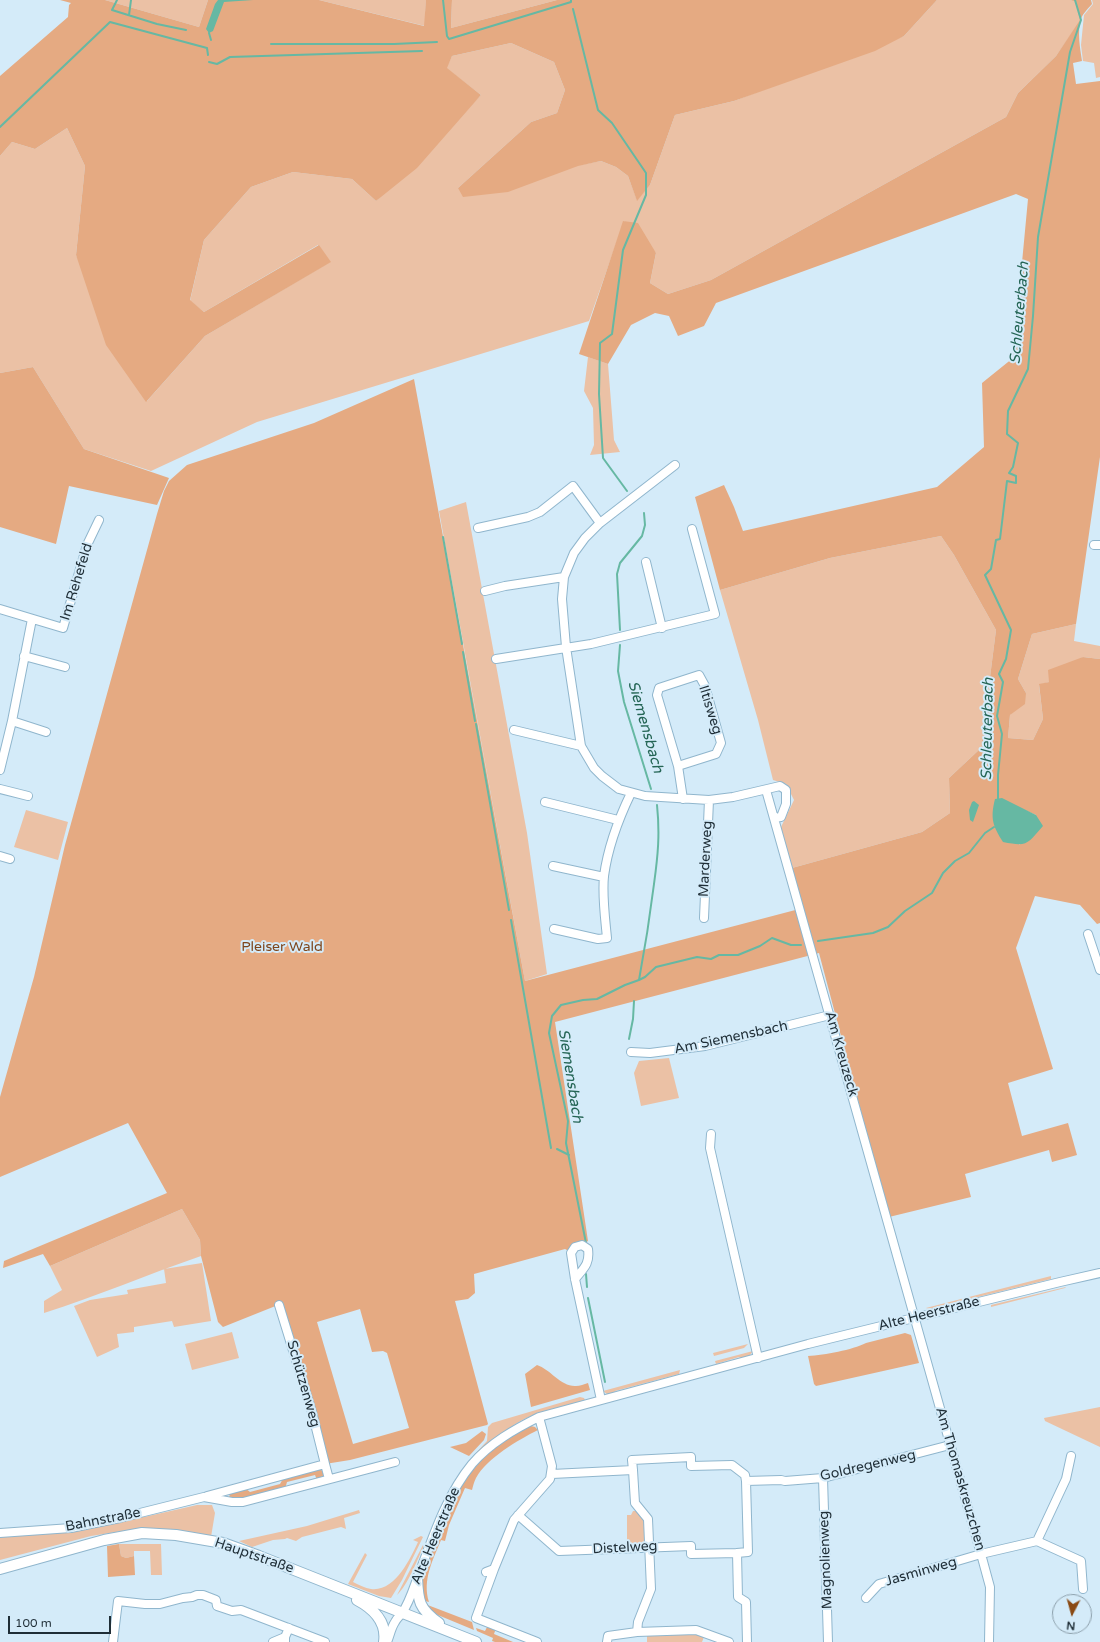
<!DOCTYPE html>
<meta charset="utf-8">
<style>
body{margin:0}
#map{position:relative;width:1100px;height:1642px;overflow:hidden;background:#d4ebf9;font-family:"Varela Round",sans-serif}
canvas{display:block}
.north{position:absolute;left:1052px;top:1594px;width:40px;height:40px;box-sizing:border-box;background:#d4ebf9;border:1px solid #8c9fab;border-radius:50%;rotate:186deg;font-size:11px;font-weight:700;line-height:16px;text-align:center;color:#1f2e37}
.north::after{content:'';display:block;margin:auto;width:14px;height:18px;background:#8a4a14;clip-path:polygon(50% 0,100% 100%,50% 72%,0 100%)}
.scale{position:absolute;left:8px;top:1616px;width:103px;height:18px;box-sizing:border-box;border:2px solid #1f2e37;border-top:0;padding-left:5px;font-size:12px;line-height:14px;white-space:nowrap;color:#1f2e37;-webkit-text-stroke:3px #d4ebf9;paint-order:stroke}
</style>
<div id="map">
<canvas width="1100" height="1642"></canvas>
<div class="north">N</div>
<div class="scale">100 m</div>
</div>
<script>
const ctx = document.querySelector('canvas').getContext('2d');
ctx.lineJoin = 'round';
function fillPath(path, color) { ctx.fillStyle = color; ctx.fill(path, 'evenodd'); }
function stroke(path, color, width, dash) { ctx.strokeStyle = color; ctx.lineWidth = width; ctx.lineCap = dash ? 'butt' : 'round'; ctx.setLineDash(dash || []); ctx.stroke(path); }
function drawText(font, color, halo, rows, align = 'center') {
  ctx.font = font + ' "Varela Round",sans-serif'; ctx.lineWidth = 4; ctx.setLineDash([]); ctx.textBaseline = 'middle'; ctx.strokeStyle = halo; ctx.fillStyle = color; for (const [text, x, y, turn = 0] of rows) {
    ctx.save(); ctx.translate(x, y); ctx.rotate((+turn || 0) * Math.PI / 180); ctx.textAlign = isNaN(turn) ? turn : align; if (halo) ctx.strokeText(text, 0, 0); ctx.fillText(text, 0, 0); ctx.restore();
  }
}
fillPath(new Path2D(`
 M105,0h103l-9,27z
 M319,0h107l-1,26z
 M452,0h105l-106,28z
 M937,0h133l6,2 5,18 -25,36 -38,37 -12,24 -295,163 -43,14 -18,-11 6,-30 -32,-32 -35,100 -332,101 -106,49 -67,-22 -51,-82 -33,6v-217l12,-14 23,7 32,-21 18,38 -9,89 71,146 58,-65 125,-74 -12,-17 -114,67 -14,-11 14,-61 47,-53 42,-15 59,7 24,22 105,-106 -35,-27 6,-12 59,-13 43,19 11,28 -8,23 -26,9 -73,66 143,-27 15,6 12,9 9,24 13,-15 25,-70 59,-14 170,-65z
 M1092,0h8v77l-4,1 -2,-15 -11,-2 -2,-16 3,-30 9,-11z
 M588,357l20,7 6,76 6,12 -30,3 4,-10 -1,-37 -9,-17z
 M466,502l61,331 20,141 -22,7 -86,-470z
 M941,536l13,19 42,75 -15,118 -32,30 1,35 -28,19 -130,36 -11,-41 13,-27 -8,-16 -13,-4 -15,-60 -38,-130 110,-32z
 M1076,624l-2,17 26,5v13l-17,-2 -34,25 -10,3 4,34 -10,21 -25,-2 2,-23 16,-22 -8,-14 14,-45z
 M26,810l42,12 -10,38 -44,-13z
 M669,1058l10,40 -38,8 -7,-33 5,-12z
 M182,1209l18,31 1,16c-52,18 -104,40 -157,57v-12l18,-11 -12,-24z
 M202,1263l9,58 -37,6 -2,-6 -38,6v5l-17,2 2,13 -22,10 -23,-51 16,-6 38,-6 -1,-4 39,-7 -2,-14z
 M1051,1276v3l-122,30 -3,-1z
 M1066,1287l-1,1 -74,19v-2z
 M232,1332l7,26 -47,12 -7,-26z
 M748,1344l-4,4 -30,8 -1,-3z
 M753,1351l-3,4 -8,4 -3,-2 -23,7 -1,-3z
 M680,1370l-1,4 -64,17 -1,3h-7l-4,-3z
 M580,1397l4,1 1,2c-23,7 -46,10 -68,23 -15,9 -29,25 -44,33l14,-15 1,-14 4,-4z
 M1100,1407v40l-55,-26 -1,-3z
 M197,1505h15l3,8 -4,24 -60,-8 -22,1 -38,6 -91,24v-24l140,-19h4z
 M359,1510l1,3 -16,5 2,11 -5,-2 -39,10 -6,4 -9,-3 -2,1 -12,1 -21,7 -13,-6 68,-15z
 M633,1511h5l8,9v20l-7,5h-12v-30h4z
 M421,1536l2,1 -21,43 -11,18 -12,-2 -31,-12 17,-31 2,2 -14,27c6,3 12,6 18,7 24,3 39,-30 47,-47l-5,-2z
 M119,1544h42l1,31h-11l-1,-24h-16v5l-8,2 -5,-2z
 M423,1545l1,1c-7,14 -16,39 -27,49z
 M695,1633l9,4 -2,5h-55v-7z`), '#ebc1a5');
fillPath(new Path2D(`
 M60,0h45l94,27 9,-27h111l105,26 2,-26h26l-1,28 106,-28h380l-33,36 -29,15 -141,50 -59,14 -25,70 -13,16 -9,-25 -12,-9 -15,-6 -23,5 -70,26 -45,5 -5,-9 73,-66 26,-9 8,-23 -11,-28 -43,-19 -59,13 -5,12 34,27 -64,73 -41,33 -24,-22 -59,-7 -42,15 -47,53 -14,60 14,12 115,-67 12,17 -126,74 -59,66 -40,-57 -30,-90 9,-89 -18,-38 -32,21 -23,-7 -12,14v-80l68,-59 1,-12 2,-2z
 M1070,0h21l1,4c-4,5 -9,9 -11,15 -4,13 -1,29 1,42l-9,2 3,21 24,-3v376l-24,167 -44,10 -14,45 8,14 -1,11 -15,11 -2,23 25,2 10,-21 -4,-35 10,-2 -1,-12 35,-13 17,2v264l-3,1 -17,-19 -45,-9 -19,52 37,121 -45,14 14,53 46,-13 9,32 -25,7 -3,-12 -84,24 6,23 -82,20 -70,-264 -264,69 33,219 -17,11 -6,-3 -91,25 1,19 -7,6 -13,2 33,123 -1,1 -137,35 -25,4 -47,-159 -55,22 -5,-5 -17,-66 -1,-16 -18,-31 -132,57 -7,-12 -40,14 1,-7 163,-68 -39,-70 -128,54v-80l34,-120 31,-132 92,-331 7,-23 5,-10 18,-16 127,-42 100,-44 111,602 278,-73 -11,-40 130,-36 28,-19 -1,-35 32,-30 15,-118 -42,-75 -13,-19 -111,22 -110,32 -25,-93 29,-12 10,22 9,24 194,-44 47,-40 -2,-64 31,-25 15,-159 -12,-5 -300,109 -12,23 -26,10 -9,-20 -14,-3 -24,12 -23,39 -29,-10 44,-133 15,2 18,30 -6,30 18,11 43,-14 295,-163 12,-24 38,-37 24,-36 -4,-18zM1022,809l14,6 -17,30zM360,1309l12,43 11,-1 4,2 22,75 -56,16 -36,-122z
 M33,367l51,82 85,29 -12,27 -88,-19 -13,58 -56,-17v-154z
 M905,1333l6,2 8,28 -103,23 -2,-2 -6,-28c17,-1 44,-6 58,-13z
 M537,1365c13,4 24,22 39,21 4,0 8,-2 12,-3l2,7 -59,17 -6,-33z
 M531,1426l4,1 3,3c-20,10 -51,28 -62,48 -2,4 -3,8 -4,12l-7,-2 -16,37 -4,16 -4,-1c-8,20 -19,40 -12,62l-4,-1c-1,-3 -4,-8 -4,-12 0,-9 5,-20 8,-29 11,-34 25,-71 50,-97 15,-16 32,-28 52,-37z
 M482,1431l4,3 -2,6 -15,16 -19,-9 16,-4z
 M321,1469l3,6 -7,5 -2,-5 -28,7 -2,7c-14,3 -42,14 -56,9l1,-5 15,-5 5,4 30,-8 4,-7z
 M119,1544l2,12 5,2 8,-2 1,19 -27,2 -1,-31z
 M425,1604l47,18 2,8 -41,-17z
 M488,1625l8,3 -2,6 19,8h-18l-3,-1 1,-3 -16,-7 -1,-3 9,3z`), '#e5aa82');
fillPath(new Path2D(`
 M218,0h35l-29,2 -11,29 -4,2 -3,-4 9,-25z
 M1002,798l34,17 7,11c-16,18 -15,21 -40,16 -10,-16 -13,-23 -8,-43z
 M974,801l5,4 -6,17 -3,-2 -1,-10 3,-8z`), '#66b8a3');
stroke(new Path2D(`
 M117,0l-5,10 45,14 29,6
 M443,0l4,36 2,3 122,-37v-2
 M573,9l25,101 14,13 34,50v22l-23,55 -11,84 -12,9 -1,51 4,64 24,33
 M129,15l2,-15
 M209,33l2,7
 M271,44h123l43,-2
 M209,62l8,2 13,-7 192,-6
 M0,127l110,-105 97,26 1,7
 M443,537l19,107
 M620,630l-3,-56 3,-11 22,-27 3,-11 -1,-12
 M620,645l-2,26 6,31 27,87
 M463,652l12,69
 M476,724l33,186
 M998,801v-26l4,-41 -5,-18 6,-34 -4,-8 7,-15 5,-29 -26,-55 6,-6 5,-29 4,-1 7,-58 9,2v-7l-7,-3 4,-6 5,-24 -11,-9 1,-23 20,-42 5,-53 5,-79 32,-185 11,-32 -6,-20
 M511,920l40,228
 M818,941l55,-8 15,-6 17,-16 27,-18 11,-20 12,-12 14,-8 16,-20 9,-6
 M639,980l6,-3 11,-10 41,-10 14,2 8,-4h19l22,-9 12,-8 19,7h10
 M629,1039l4,-20 1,-18
 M557,1149l12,6
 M586,1243l-20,-100 2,-22 -19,-88 3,-17 9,-11 22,-5 14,-1 28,-14 14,-5c6,-32 11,-64 15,-96 4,-29 6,-50 3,-79
 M586,1274l1,13
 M588,1298l17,84`), '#66b8a3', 2);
const minor = new Path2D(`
 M675,465l-75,58 -15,15 -11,15 -10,24 -2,22 4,48 15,99 13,22 8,8 17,13 26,7 64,4 24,-3 47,-11 6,4v14l-5,13 -7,1
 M478,528l50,-11 12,-5 33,-26 27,37
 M1094,545h6
 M646,562l16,66
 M485,591l20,-5 59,-9
 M0,609l63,19 24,-83 12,-25
 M24,656l41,11
 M496,659l95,-15 124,-30 -23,-85
 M12,721l34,11
 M514,730l67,16
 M678,766l38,-12 5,-11 -16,-57 -6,-11 -40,13 -2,7 21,71 5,33
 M0,770l12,-49 20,-102
 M0,789l28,7
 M766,790l215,764 9,33 -1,55
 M545,802l73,18
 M0,856l10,3
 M553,866l51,11
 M704,918l5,-118
 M554,929l44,10 9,-1c-2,-21 -5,-42 -3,-62 4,-30 14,-56 27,-83
 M1088,934l12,36
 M631,1052l19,1 55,-7 125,-31
 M711,1134l-1,14 48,210
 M575,1279c9,-11 15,-15 13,-30l-6,-4 -7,2 -4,6 4,26 26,121
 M279,1305l33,107 13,52
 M633,1470l2,33 13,16 3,70 -13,33 -1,10
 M552,1474l81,-4 -1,-10 59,-3v9l41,-1 13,10 1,6 2,71 -11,1 1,44 8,5 1,40
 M823,1478l5,164
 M746,1481l35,-1 4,1 38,-3 127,-33
 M207,1496l118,-32 4,15
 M518,1515l41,36 132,-5v8l46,-1
 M0,1533l71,-5 49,-10 84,-21 28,5h11l152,-40
 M1037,1541l29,-62 5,-23
 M494,1569l-18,49 61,24
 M486,1572l8,-3 20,-49 36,-41 2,-13 -13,-49
 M866,1598l13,-14 102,-30 56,-13 44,20 2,28
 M113,1642l5,-41 27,3h15l23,-6 9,-1 5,-2h6l13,5 1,6 15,5 9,-1 84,32
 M273,1642l12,-5
 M285,1642v-5l4,-9
 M387,1642c3,-7 4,-14 8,-20 2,-4 5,-6 7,-9 7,-10 11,-23 15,-34 15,-39 28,-82 55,-115 18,-21 43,-35 67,-47l269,-73 252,-62 40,-9
 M607,1642l1,-6 29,-4 59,-2 33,12`);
const major = new Path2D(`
 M0,1569l104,-29 38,-7 34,2 47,8 36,13 217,86
 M417,1578c1,23 2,31 22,45
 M357,1600c17,9 30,22 27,42`);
stroke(minor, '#90b6cd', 10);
stroke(major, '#90b6cd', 12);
stroke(minor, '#fff', 8);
stroke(major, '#fff', 10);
drawText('14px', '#1f2e37', '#d4ebf9', [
 ["Im Rehefeld",77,582,-73],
 ["Iltisweg",710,710,73],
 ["Marderweg",706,859,-87],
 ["Am Siemensbach",731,1038,-12],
 ["Am Kreuzeck",841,1054,74],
 ["Alte Heerstraße",929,1314,-14],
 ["Schützenweg",303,1384,74],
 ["Goldregenweg",868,1466,-13],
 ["Am Thomaskreuzchen",960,1479,74],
 ["Bahnstraße",103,1520,-11],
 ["Alte Heerstraße",436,1536,-67],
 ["Distelweg",625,1548,-3],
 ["Hauptstraße",254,1556,19],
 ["Magnolienweg",826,1560,-92],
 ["Jasminweg",921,1572,-16]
]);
drawText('14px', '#7e461c', '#d4ebf9', [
 ["Pleiser Wald",282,947]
]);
drawText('italic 15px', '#246555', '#d4ebf9', [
 ["Schleuterbach",1020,313,-85],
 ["Siemensbach",645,727,74],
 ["Schleuterbach",988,729,-89],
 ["Siemensbach",570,1076,81]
]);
</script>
